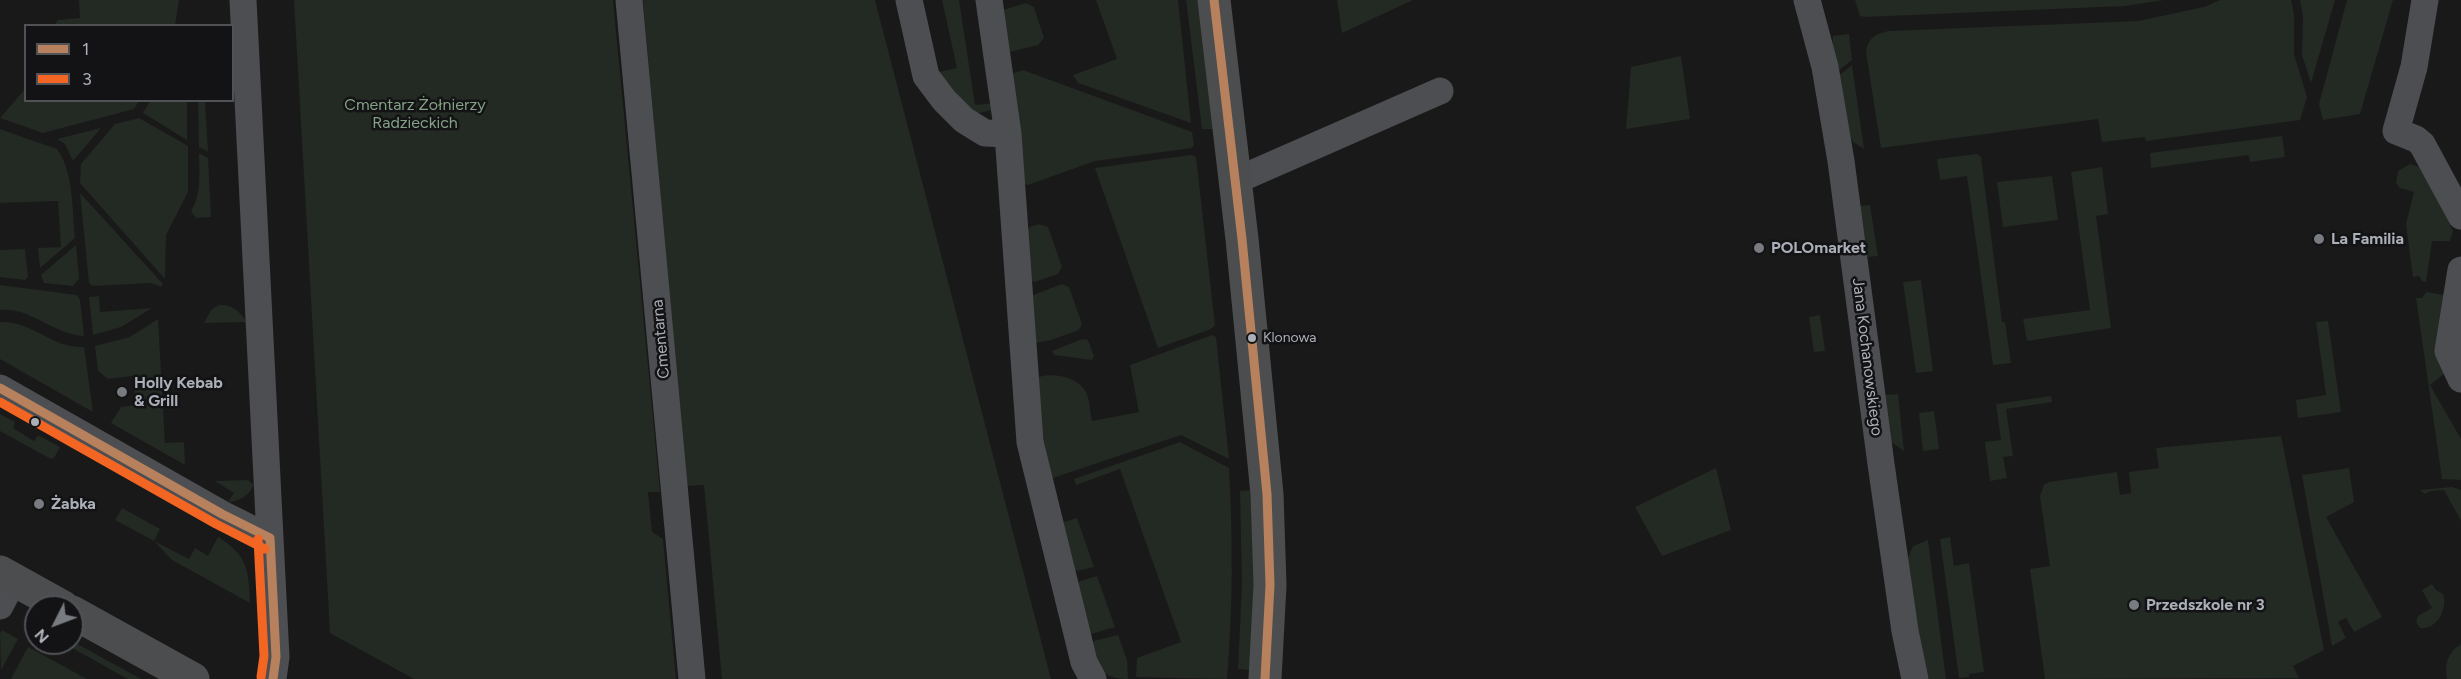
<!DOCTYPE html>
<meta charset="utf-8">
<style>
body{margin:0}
#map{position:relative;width:2461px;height:679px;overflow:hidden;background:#191919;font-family:Figtree,sans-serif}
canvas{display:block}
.legend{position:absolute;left:24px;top:24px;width:210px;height:78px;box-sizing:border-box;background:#131315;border:2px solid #505256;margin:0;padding:8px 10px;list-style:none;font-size:18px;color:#abb0b8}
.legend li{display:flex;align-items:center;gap:12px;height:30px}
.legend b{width:30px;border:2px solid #505256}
.north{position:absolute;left:24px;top:595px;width:60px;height:60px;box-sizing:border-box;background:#131315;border:2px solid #505256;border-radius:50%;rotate:228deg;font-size:16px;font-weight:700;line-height:24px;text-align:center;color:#abb0b8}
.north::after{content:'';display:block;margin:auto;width:21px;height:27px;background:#787b80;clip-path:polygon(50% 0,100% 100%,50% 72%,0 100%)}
</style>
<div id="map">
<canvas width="2461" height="679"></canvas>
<ul class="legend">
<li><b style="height:8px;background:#b6815c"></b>1</li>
<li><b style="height:8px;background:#f26522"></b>3</li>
</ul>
<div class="north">N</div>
</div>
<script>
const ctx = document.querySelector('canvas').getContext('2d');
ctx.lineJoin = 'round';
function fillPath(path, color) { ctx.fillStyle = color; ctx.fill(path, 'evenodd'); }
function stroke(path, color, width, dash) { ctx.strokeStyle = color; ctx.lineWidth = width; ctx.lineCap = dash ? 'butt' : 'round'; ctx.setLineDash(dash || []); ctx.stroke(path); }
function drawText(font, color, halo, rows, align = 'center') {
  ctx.font = font + ' Figtree,sans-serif'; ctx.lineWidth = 5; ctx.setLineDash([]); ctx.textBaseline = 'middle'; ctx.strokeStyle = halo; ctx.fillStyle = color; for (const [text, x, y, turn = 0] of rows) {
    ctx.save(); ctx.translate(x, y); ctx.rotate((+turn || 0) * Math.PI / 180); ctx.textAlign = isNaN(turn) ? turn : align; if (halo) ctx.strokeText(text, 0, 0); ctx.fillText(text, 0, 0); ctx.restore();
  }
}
fillPath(new Path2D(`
 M79,0h100l-4,25h-121l4,-5 22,-2z
 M294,0h319l47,492h-12l4,40 11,7 13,140h-262l-84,-46z
 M643,0h232l176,679h-329l-18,-194 -18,1z
 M942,0h17l16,105 19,-2 -2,7 -17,4 -24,-23 -12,-19 18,-4z
 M1096,0h82l13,123 -113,-40 -5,-8 44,-16z
 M1186,0h13l15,129h-12z
 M1337,0h76l-71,33z
 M1855,0h309l-39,6 -260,11 -5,-1z
 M2220,0h71l3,14v40l13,43 -7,23 -154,21 -1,-4 -43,5 -4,-23 -217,29 -15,-96c2,-14 9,-18 23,-21l249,-10 66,-14z
 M2300,0h35l-24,83 -9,-28 1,-39z
 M2347,0h46l-33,114 -37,6 -4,-16z
 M1026,3l8,4 10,31 -6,7 -32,8 -6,-42z
 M1849,34l3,26 -15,12 -5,-24 1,-12z
 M1681,56l9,63 -64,10 5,-62z
 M1852,65l12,84 -11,-7 -4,-7 -11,-59z
 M1023,70l169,62 2,13 -2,3 -97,13 -67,24 -5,-2 -12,-109z
 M25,89l1,11 113,1 -5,8 -91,24 -43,-15z
 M150,101h37v39l-44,-27z
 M198,101h7l3,51 -9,-5z
 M139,118l49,28v46l-22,43 -1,44 -85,-96 1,-19 34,-40z
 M101,128l-28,33 -8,-17 -8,-5z
 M0,129l57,20c17,23 15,61 18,89l-35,30 -2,-20 23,-1 -3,-46 -58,2z
 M2282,136l3,21 -35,5 -1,-7 -98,13 -1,-15z
 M199,153l9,5 3,59 -15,1 -5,-7c11,-18 8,-38 8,-58z
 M1977,154l4,3 21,165h3l6,41 -18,2 -26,-189 -27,4 -3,-21z
 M1191,155l5,2 19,168 -4,4 -53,19 -63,-180z
 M2410,164l12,4 31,63 -3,10h-18l-6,41 -4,-1 -3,-5 -6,1 -7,-53 8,-32 -14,-4 -4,-5 2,-12z
 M2102,167l6,47 -12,2 15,112 -84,13 -4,-22 67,-9 -19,-138z
 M2052,176l6,44 -55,7 -6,-45z
 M80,193l83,91 -2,3 -10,-4 -58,3 -4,-3z
 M1870,205l8,51 -12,1 -7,-51z
 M1039,224l9,3 14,40 -4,7 -24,8 -5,-2 -3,-48 4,-5z
 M76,245l3,34 -6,7 -29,-3 -3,-8z
 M25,249l3,28 -3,3 -25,-3v-27z
 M1921,280l12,91 -17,2 -13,-91z
 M1062,284l7,3 13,37 -3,6 -28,10 -15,3 -3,-48z
 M0,285l77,10 3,5 4,36c-30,-1 -53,-29 -84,-26z
 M2426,292l18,3v79l-14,11 31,54v41l-19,-1 -26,-181h6z
 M99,296l1,16 52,-4 -31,19 -28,8 -4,-38z
 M219,305c14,-1 20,6 28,17l-43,1 7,-13z
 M1820,315l5,36 -11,1 -5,-35z
 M158,319l7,124 19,-1 1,23 -74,-42 10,-16 15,-2 -3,-29 -25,3 -10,-8 -3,-25 35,-9z
 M2328,321l13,91 -43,6 -2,-18 30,-5 -10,-73z
 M0,322c33,-1 53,27 84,25l9,65 -93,-53z
 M1212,335l4,2 13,122 -48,-24 -131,44 -11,-41v-61c13,-5 40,0 47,15 4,8 4,20 6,29l47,-9 -9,-47z
 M1082,339l6,1 6,16 -2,4 -38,-5 -2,-4z
 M1898,394l6,57 -13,-9 -6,-47z
 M2051,396l1,6 -46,7 7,47 -10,1 4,21 -17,3 -5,-39 16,-2 -5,-36z
 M1934,411l5,38 -16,2 -4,-38z
 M0,414l15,8 -2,6 21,13 4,-6 22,12 -6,11 -3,1 -51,-28z
 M2281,436l43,214 -31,16 6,12 -254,1 -15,-110 20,-3 -10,-70 4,-11 5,-3 68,-10 3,23 11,-2 -2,-21 30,-4 -3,-20z
 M1180,442l49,26c4,71 4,141 -2,211l-91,-2 1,-19 44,-16 -61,-173 -44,16 -2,-6z
 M1716,468l15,62 -69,26 -27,-49z
 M2349,468l5,34 -28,15 56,100 -28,15 -8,-14 -8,4 8,16 -14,8 -30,-171z
 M248,480l6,5c-6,11 -13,16 -26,17l6,-9 -19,-12z
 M2452,487l9,3v31l-17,-31 -13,1 -6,3 -5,-4z
 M1253,490l3,91 -6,89 -12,-1 4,-85 -2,-93z
 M122,508l38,21 -6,12 35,18 6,-11 13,8 10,-19c30,18 31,34 32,66l-78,-43 -18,-19 -39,-21z
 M1077,518l17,49 -17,4 -6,-3 -9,-41 2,-5z
 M1950,537l4,29 15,-3 15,109 -15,2v3l-10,1 -19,-139z
 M1928,540l18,139h-17l-10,-40 -12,-79 6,-14z
 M1097,576l18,51 -24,7 -5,-2 -11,-45 5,-6z
 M2432,584l4,6 7,4c5,15 -6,36 -23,34l-4,-6 2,-6 14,-8 -10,-18z
 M2,630l16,9 -17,31 -1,-37z
 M1118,635l9,25 1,19c-28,0 -29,-13 -39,-35l5,-3z
 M72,641l69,38h-13l-65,-36z
 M2461,644v35h-14c-3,-15 1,-27 14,-35z
 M28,647l59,32h-76z`), '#232923');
stroke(new Path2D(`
 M243,0l33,657 -3,22
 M629,0l63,679
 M909,0l17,76 18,24 20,20 21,13 23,1
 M989,0l19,134 22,308 54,220 9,17
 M1807,0l18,67 16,94 40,303 24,167 10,48
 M2425,0l-11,67 -18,64 20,8 6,5 39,72
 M1235,181l205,-90
 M2461,270l-13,81 13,28
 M0,388l222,126 48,24
 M0,606l14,-27`), '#4d4e51', 27);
stroke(new Path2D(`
 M1214,0l28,239 25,255 3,91 -5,94
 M0,572l63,35
 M72,612l121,67`), '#4c4d4f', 33);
stroke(new Path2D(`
 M1214,0l28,239 25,255 3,91 -5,94
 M0,388l222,126 48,24
 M270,538l6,119 -3,22`), '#b6815c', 9);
stroke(new Path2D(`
 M0,402l216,122 49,25
 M258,539l6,117 -3,21`), '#f26522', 9);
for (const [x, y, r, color] of [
 [2319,239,6,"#787b80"],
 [1759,248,6,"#787b80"],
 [1252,338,5,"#abb0b8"],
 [122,392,6,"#787b80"],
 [35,422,5,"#abb0b8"],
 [39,504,6,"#787b80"],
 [2134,605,6,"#787b80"]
]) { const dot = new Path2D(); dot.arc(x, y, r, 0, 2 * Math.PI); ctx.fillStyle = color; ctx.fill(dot); stroke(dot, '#131315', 2); }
drawText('14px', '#abb0b8', '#131315', [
 ["Klonowa",1263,338]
], 'left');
drawText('16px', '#84a285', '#131315', [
 ["Cmentarz Żołnierzy",415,105],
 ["Radzieckich",415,123]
]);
drawText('bold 16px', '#abb0b8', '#131315', [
 ["La Familia",2331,239],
 ["POLOmarket",1771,248],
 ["Holly Kebab",134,383],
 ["& Grill",134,401],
 ["Żabka",51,504],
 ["Przedszkole nr 3",2146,605]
], 'left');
drawText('16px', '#abb0b8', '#131315', [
 ["Cmentarna",661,339,-95],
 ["Jana Kochanowskiego",1867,357,83]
]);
</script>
